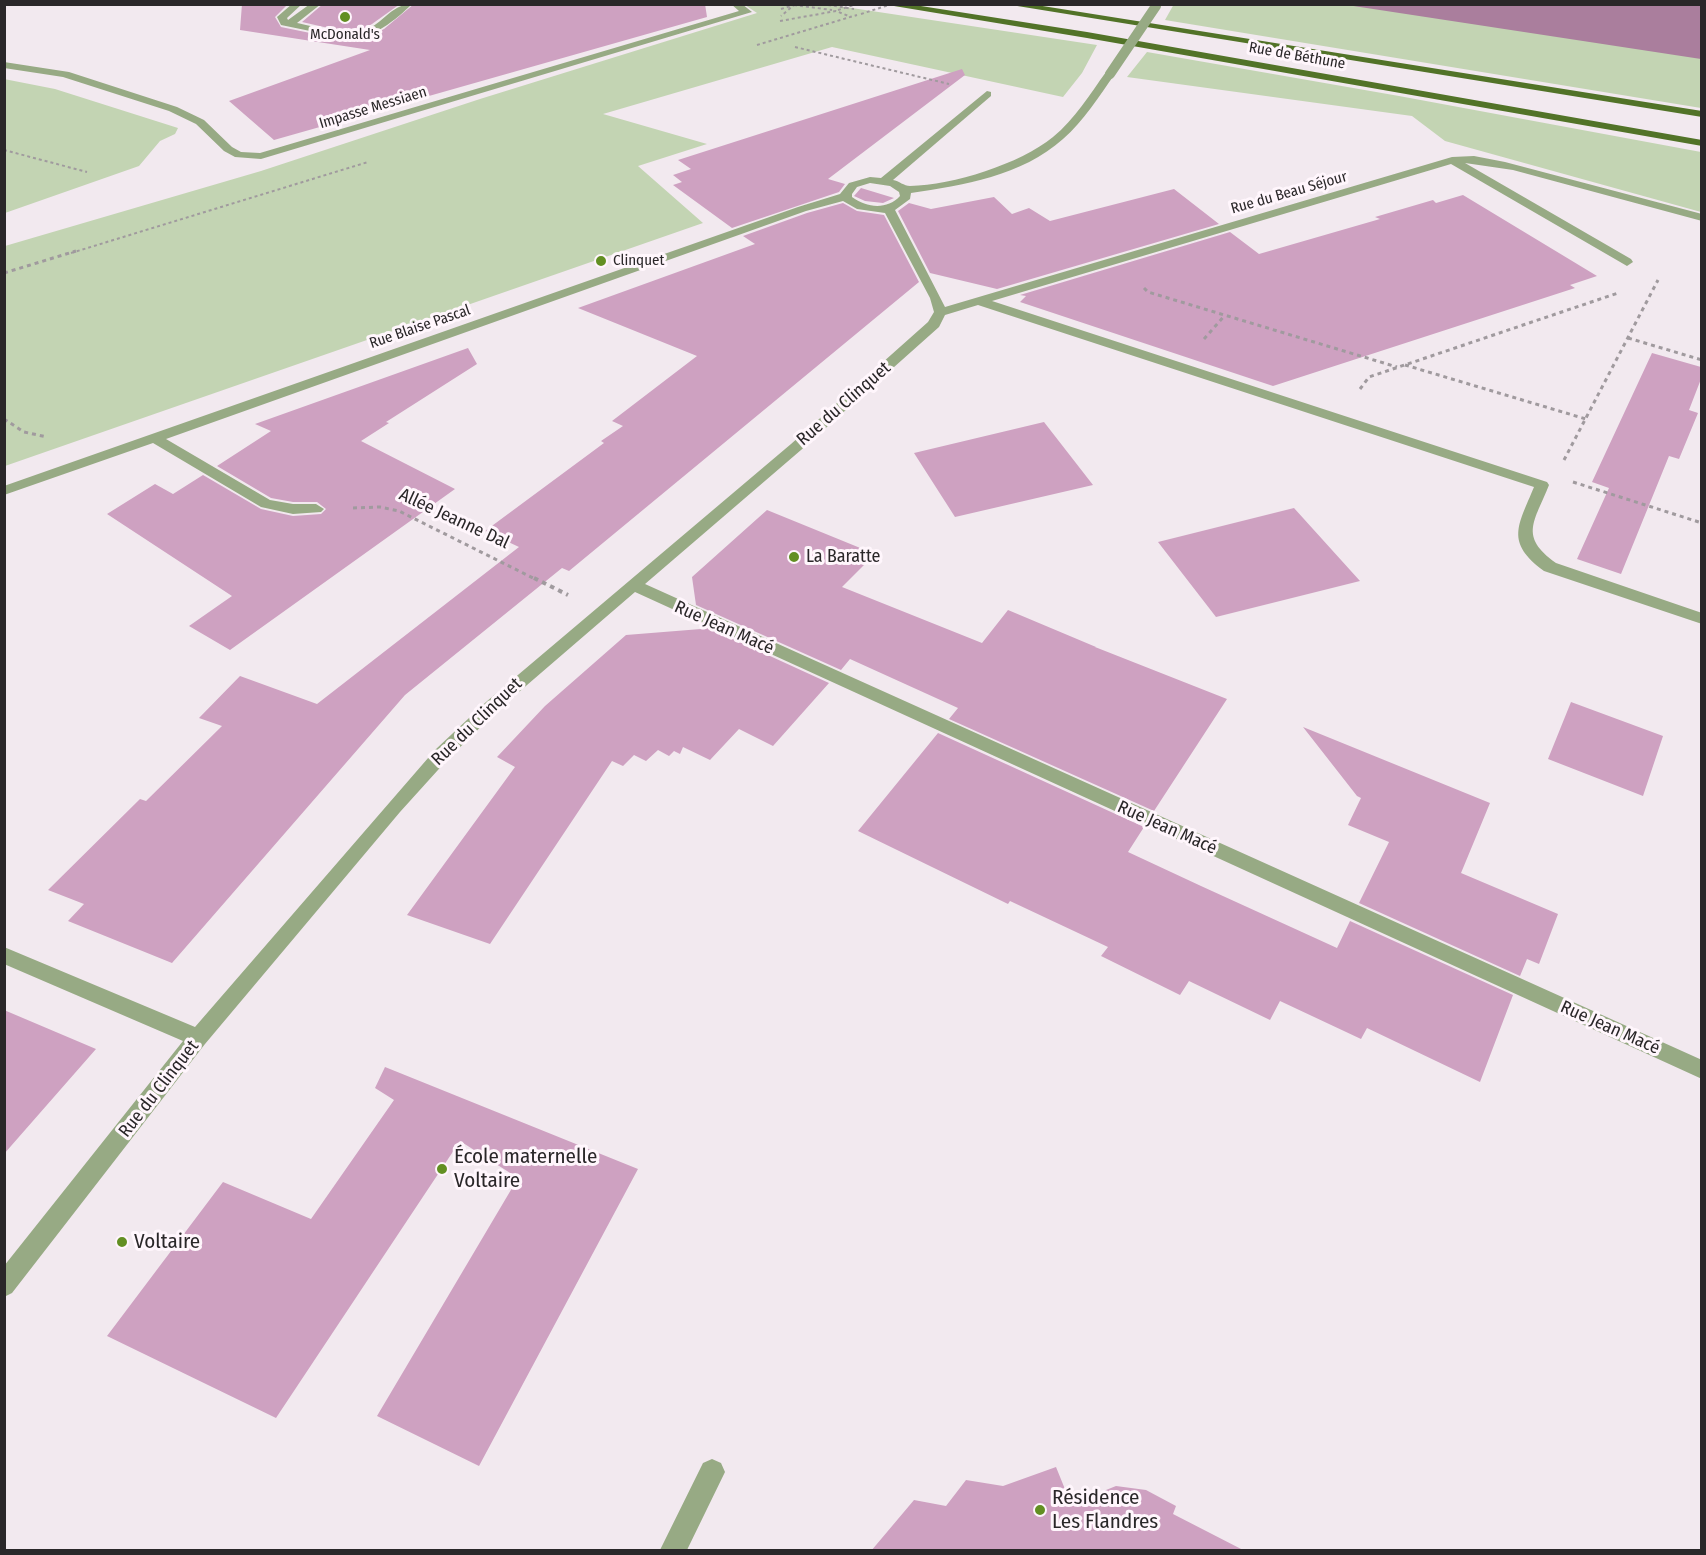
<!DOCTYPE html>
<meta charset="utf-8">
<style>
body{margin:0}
#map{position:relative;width:1706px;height:1555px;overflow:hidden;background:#f2e9ef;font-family:"Fira Sans Condensed",sans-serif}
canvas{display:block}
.frame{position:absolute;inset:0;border:6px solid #2a2729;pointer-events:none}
</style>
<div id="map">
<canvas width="1706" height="1555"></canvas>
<div class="frame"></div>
</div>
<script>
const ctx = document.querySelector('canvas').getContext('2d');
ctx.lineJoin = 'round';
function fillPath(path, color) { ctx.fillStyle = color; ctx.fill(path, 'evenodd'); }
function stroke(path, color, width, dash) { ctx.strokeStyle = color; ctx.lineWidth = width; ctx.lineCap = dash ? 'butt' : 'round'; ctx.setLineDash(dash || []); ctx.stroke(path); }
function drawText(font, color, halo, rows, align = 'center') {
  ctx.font = font + ' "Fira Sans Condensed",sans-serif'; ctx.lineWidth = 6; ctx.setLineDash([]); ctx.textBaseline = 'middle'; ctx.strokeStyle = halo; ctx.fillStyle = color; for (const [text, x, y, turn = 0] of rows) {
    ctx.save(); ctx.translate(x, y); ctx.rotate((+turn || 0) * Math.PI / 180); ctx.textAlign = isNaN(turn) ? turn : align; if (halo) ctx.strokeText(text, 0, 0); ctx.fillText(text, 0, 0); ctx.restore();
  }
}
fillPath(new Path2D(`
 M1174,4l527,1v103l-536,-88z
 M745,5h87l265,40 -15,28 -19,24 -231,-50 -229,67 104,30 -69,22 65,57 -698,243v-220l256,-75 219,-72 277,-86z
 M1147,52l252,44 302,56v60l-256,-71 -33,-25 -285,-39z
 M4,79l51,10 123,39 -3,6 -15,7 -21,25 -134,47z`), '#c3d4b3');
fillPath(new Path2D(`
 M1347,5h354v54z`), '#aa7e9d');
fillPath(new Path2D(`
 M242,4h46l-13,13 6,10 68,14 18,-3 17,-9 30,-25h291l2,13 -433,123 -45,-39 141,-51 -130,-20z
 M323,4h77l-28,20 -13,7 -22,-1 -35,-8z
 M962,69l3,6 -137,104 17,5 -6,8 -107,36 -59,-43 9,-3 -9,-7 18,-6 -13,-9z
 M861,188l33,10 -11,5 -18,-2 -11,-5z
 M1174,189l45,35 -222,65 -67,-16 -32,-62 11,-8 22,6 63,-12 18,17 17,-6 21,13z
 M1463,195l134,81 -27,9 5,3 -302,98 -253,-84 6,-6 -6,-1 210,-63 29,22 121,-35 -5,-2 58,-17 3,3z
 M843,203l14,8 27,4 35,67 -350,289 -7,-3 -157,127 -233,268 -104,-42 16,-17 -36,-14 92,-91 6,2 76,-75 -23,-8 41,-42 77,28 202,-157 -34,-16 119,-88 -3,-2 22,-15 -11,-5 85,-65 -119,-48 177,-64 -12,-8 64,-23z
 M468,348l9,16 -91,58 3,1 -28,18 94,48 -225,161 -41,-24 43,-30 -125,-82 48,-30 18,10 30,-19 58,34 32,7 28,-2 5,-5 -9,-7h-24l-22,-4 -54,-32 54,-35 -16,-7z
 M1652,353l49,14v12l-12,31 9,3 -19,46 -10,-3 -48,118 -44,-15 32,-71 -17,-6z
 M1044,422l49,63 -138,32 -41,-64z
 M1294,508l66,73 -144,36 -58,-75z
 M767,510l108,44 -33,33 140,56 26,-33 88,37h-1l132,52 -73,112 -205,-92 9,-11 -108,-49 -9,11 -145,-65 -4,-28z
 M700,624l129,59 -56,63 -34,-17 -29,31 -27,-13 -3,7 -6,-3 -5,5 -11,-6 -12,11 -12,-6 -11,11 -11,-5 -122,183 -83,-29 108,-148 -18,-10 48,-51 81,-71 75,-6z
 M1571,702l92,34 -20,60 -95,-37z
 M1303,727l187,76 -29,70 97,41 -19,50 -12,-5 -7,17 -161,-73 30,-61 -41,-17 13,-27 -4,-2z
 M938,733l206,94 -16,25 73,34 136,62 13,-27 163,74 -33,87 -113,-54 -6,11 -81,-38 -10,19 -81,-39 -9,14 -79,-39 7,-9 -98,-46 -2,3 -150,-73z
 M4,1010l92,39 -92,105z
 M385,1067l253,102 -159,297 -102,-50 141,-238 -58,-37 -184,277 -169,-82 116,-154 88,37 83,-119 -19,-12z
 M1056,1467l15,37 45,-18 30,4 30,16 -3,8 72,37h-374l43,-51 32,6 20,-26 37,6z`), '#cea1c1');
stroke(new Path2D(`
 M822,4l32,5
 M794,5l38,5
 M781,9l13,-4 -13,11
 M780,21l56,-10 15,6
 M757,45l100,-30
 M795,47l154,37
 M4,150l83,22
 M71,253l297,-91`), '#a09a9e', 2, [3, 3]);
stroke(new Path2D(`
 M4,273l72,-22
 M1144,288l4,4 249,75
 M1628,338l74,22
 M1204,339l21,-24
 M1405,365l181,54
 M1360,389l9,-12 249,-84
 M4,419l20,13 23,5
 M1564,460l94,-180
 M1573,482l129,41
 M353,508l27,-1 19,4 138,69`), '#a09a9e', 3, [4, 4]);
stroke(new Path2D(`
 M534,578l34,17`), '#a09a9e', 4, [4.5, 4.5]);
fillPath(new Path2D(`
 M292,4h10l-15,14 1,2 22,-16h11l-24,19c16,3 47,13 62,10 21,-5 31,-29 53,-29 -16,16 -40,35 -63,35l-68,-14 -4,-8z
 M731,4h11l10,8 -491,147 -26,-2 -11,-6 -28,-27 -27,-13 -106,-34 -59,-9v-6l65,10 108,35 27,13 28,27 9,5 19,1 479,-142z
 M1106,72l9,2c-16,22 -31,47 -52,65 -41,37 -100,46 -152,54l-1,6 -15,11 50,97 507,-150 22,-1 31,6 197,52v7l-189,-51 -48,-7 166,96 2,3 -6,4 -176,-102 -459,137 555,181 2,3c-14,36 -31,51 7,78l146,50v11l-158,-53c-39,-29 -26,-45 -10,-84l-556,-182 -33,10 -6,12 -138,123 -156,134 1057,476v19l-1067,-487 -137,118 -51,50 -47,52 -195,232 -193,249 -8,4v-31l179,-225 -179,-77v-17l191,80 240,-277 51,-48 305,-258 137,-122 6,-10 -4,-14 -45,-85 -28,-4 -14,-8 -37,10 -640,228 104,61 23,4h23l8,5 -3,3 -28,2 -32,-7 -108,-64 -149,52v-9l794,-279 42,-13 9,-11 21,-6 11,1 106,-87 4,1v4l-98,84c6,1 11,6 17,6 43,-1 110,-22 143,-49 22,-18 37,-43 53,-65zM870,183l20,3 9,6 1,4c-13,14 -33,12 -48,1v-3l5,-7z
 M712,1459l9,4 4,9 -38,78h-27l43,-87z`), '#97aa84');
fillPath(new Path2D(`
 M882,4h26l179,28 615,108v6l-615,-108z
 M1005,4h25l672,107v6z`), '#527328');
stroke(new Path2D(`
 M838,10l19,-6
 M861,14l31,-10`), '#a09a9e', 2, [3, 3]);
stroke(new Path2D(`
 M1110,74l46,-68`), '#97aa84', 10);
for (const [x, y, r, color] of [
 [345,17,6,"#628f22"],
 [601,261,6,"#628f22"],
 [794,557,6,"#628f22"],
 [442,1169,6,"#628f22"],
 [122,1242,6,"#628f22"],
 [1040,1510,6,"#628f22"]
]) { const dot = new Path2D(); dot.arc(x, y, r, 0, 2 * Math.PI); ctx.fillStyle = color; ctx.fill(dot); stroke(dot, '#fff6fc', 2); }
drawText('15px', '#2a2729', '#fff6fc', [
 ["McDonald's",345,35],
 ["Clinquet",613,261,"left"]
]);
drawText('15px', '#2a2729', '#fff6fc', [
 ["Rue de Béthune",1297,56,10],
 ["Impasse Messiaen",373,108,-17],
 ["Rue du Beau Séjour",1289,193,-16],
 ["Rue Blaise Pascal",420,327,-19]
]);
drawText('18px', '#2a2729', '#fff6fc', [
 ["Rue du Clinquet",844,404,-41],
 ["Allée Jeanne Dal",454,519,25],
 ["Rue Jean Macé",724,628,24],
 ["Rue du Clinquet",477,722,-44],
 ["Rue Jean Macé",1167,828,24],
 ["Rue Jean Macé",1610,1028,24],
 ["Rue du Clinquet",159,1089,-52]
]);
drawText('18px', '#2a2729', '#fff6fc', [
 ["La Baratte",806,557]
], 'left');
drawText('21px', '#2a2729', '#fff6fc', [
 ["École maternelle",454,1157],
 ["Voltaire",454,1181],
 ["Voltaire",134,1242],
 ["Résidence",1052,1498],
 ["Les Flandres",1052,1522]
], 'left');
</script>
